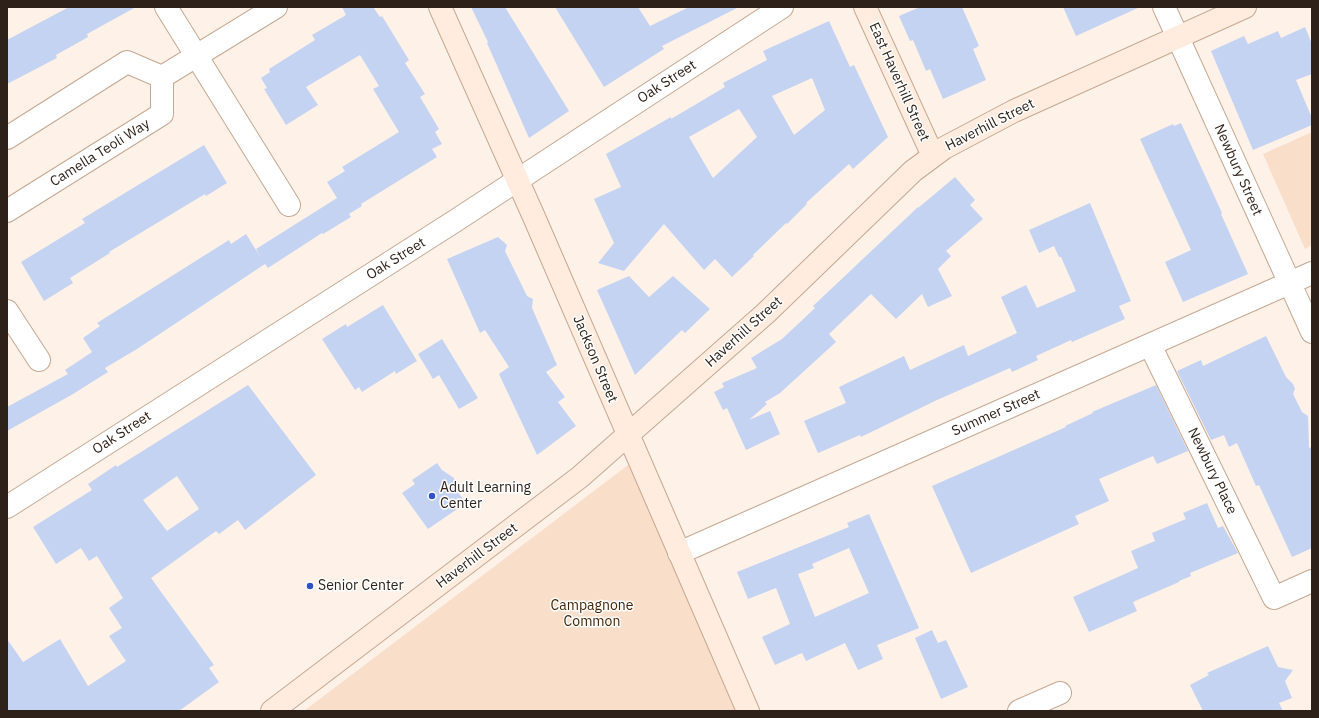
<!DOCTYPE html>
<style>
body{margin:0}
#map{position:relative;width:1319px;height:718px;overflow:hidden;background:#fef1e8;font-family:"IBM Plex Sans",sans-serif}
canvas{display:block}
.frame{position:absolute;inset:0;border:8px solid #2d2119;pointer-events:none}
</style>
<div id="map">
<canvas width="1319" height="718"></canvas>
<div class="frame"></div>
</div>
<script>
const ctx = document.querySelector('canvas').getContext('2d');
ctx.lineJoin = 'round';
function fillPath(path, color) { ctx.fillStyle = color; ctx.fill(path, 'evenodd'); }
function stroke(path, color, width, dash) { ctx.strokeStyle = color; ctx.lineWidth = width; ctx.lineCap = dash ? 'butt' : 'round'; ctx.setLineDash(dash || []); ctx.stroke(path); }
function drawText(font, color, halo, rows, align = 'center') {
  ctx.font = font + ' "IBM Plex Sans",sans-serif'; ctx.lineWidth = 3; ctx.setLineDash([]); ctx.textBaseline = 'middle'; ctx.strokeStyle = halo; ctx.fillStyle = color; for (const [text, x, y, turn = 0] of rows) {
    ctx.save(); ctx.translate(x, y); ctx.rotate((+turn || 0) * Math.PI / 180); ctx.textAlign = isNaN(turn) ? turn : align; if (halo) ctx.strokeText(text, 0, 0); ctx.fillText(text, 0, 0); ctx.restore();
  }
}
fillPath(new Path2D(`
 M1312,132v113l-7,4 -42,-95z
 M632,462l108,249h-436z`), '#f9dec9');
fillPath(new Path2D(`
 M69,7h67l-49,27 1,3 -32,18 1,3 -50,26v-44z
 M342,7h31l7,10 2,-1 27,44 -4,3 20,31 -5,3 19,32 -4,3 7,12 -10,5 5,8 -76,47 1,2 -13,8 2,3 -28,17 -1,-1 -54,35 -3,-4 -128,85 -32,19 3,4 -35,22 -66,37v-24l61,-33 -3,-4 27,-18 -9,-14 17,-12 -3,-3 132,-83 2,4 15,-10 15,24 -5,-9 81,-51 -10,-16 18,-11 -3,-4 57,-35 -26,-43 6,-3 -19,-31 -54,32 12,18 -32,20 -22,-36 3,-1 -6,-10 9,-6 -1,-3 46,-29 -3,-5 34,-20z
 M471,7h34l64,104 -40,27 -42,-95 1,-1z
 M555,7h83l12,19 39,-19h50l-77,39 2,3 -60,38z
 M920,7h42l17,39 -6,3 13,31 -43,19 -13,-30 -4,2 -13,-31 -3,1 -11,-25z
 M1063,7h77l-64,29z
 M829,21l21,46 4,-2 34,72 -35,32 -4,-5 -43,39 1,1 -20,20 -1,-1 -33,32 1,1 -22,21 -17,-18 -11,11 -40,-46 -40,47 -26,-8 16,-20 -20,-44 27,-12 -15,-33 65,-37v2l54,-32 -2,-4 44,-23 -4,-9zM812,78l13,32 -31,25 -22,-39zM739,109l18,28 -44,41 -24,-41z
 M1305,27l7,17v30l-16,6 16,38v7l-59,25 -42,-99 33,-15 4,8 30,-13 3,7z
 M1181,123l41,90 -1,1 27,60 -65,28 -18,-40 26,-12 -51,-111 33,-15 1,2z
 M204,145l23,38 -21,13 -1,-2 -96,58 1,1 -40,25 3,5 -29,18 -23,-39 64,-39 -3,-4z
 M955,177l20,23 -5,5 13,14 -37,32 5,5 -13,13 14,27 -24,11 -6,-13 -26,25 -25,-25 -42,40 7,8 -56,51 -15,9 2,2 -18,16 21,-9 10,23 -34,16 -19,-42 -4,2 -9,-18 10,-5 -2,-4 35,-15 -6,-10 31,-19 33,-31 -2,-2 105,-99v1z
 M1090,203l41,98 -12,5 6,13 -53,23 -1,-2 -35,16 2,4 -26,12 -2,-4 -73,32 -76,37 -1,-2 -42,18 -14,-32 42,-18 -7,-16 65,-31 6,14 54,-25 4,11 49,-23 -16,-36 25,-12 11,23 39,-17 -15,-34h-2l-5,-11 -15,7 -10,-23z
 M498,237l9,8 -2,6 22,45 6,3 -1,9 25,57 -11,7 19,25 -7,5 18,24 -39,29 -38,-81 10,-7 -24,-37 -5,3 -33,-74z
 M629,276l20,21 24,-21 37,33 -25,24 -3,-3 -47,45 -38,-85z
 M383,305l34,56 -21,13 -1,-3 -33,21 -3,-5 -4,3 -33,-51 24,-15 1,3z
 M1266,336l20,41 7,7 2,5 -2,5 9,18 6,4 1,32 3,-1v101l-20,9 -33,-72 -3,1 -19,-43 -8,4 -5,-12 -13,5 -34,-69 24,-11 2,6z
 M442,339l36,59 -19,11 -20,-34 -6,4 -15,-25z
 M248,385l68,90 -71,55 -7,-10 -19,14 -3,-3 -65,47 63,87 -5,3 10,14 -40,29h-172v-72l16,23 37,-23 28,47 38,-25 -17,-25 13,-8 -13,-20 14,-10 -26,-42 -8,5 -8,-13 -25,16 -23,-37 59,-37 -4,-6 28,-19 1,2zM177,476l22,33 -32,22 -24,-31z
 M1156,385l32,66 -31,13 -4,-8 -54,23 10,22 -34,15 4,8 -108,49 -39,-87 134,-59 -1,-1 28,-13 -1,-1z
 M437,463l5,7 12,8 3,13 9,12 -38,26 -26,-36 13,-9 -3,-4z
 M1207,503l11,25 5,-2 15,27 -48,20 1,3 -12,5v1l-46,20 4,9 -48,21 -16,-35 65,-29 -7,-17 24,-10 -3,-8 34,-14 -3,-6z
 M869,514l50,114 -42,17 6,14 -25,11 -13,-27 -39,18 -4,-8 -27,12 -13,-28 28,-13 -14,-36 -28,11 -11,-27 112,-45 -2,-4zM849,548l20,45 -54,24 -17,-43 16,-6 -2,-4z
 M932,630l6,13 8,-3 22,47 -27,12 -26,-61z
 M1268,646l10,21 15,3 -8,11 7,17 -13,5 4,8h-80l-13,-26 19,-10 -2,-2z`), '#c5d3f2');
const minor = new Path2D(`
 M166,7l123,198
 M162,77l114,-70
 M7,138l120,-76 35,15
 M7,211l155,-97v-37
 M7,311l32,49
 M1150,345l124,253 38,-17
 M7,507l448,-286 327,-214
 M679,553l633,-280
 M1019,711l41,-18`);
const tertiary = new Path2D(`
 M1164,7l148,325`);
const secondary = new Path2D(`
 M440,7l94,210 214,494
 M865,7l68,149
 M272,711l308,-234 186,-164 147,-142 31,-23 70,-37 231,-104`);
stroke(minor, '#c5a892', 24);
stroke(tertiary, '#c5a892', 24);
stroke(secondary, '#c5a892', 24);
stroke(minor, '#fff', 22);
stroke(tertiary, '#fff', 22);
stroke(secondary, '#ffecde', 22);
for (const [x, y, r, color] of [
 [432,496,4,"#3251c2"],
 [310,586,4,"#3251c2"]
]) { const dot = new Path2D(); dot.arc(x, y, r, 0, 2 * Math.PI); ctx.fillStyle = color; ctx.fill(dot); stroke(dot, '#fff', 1.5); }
drawText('14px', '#2d2119', '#fff', [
 ["Oak Street",667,82,-33],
 ["East Haverhill Street",899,82,66],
 ["Haverhill Street",990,125,-27],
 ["Camella Teoli Way",100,153,-32],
 ["Newbury Street",1238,170,66],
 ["Oak Street",396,259,-32],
 ["Haverhill Street",744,332,-42],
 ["Jackson Street",595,359,67],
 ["Summer Street",996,413,-24],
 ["Oak Street",122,433,-33],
 ["Newbury Place",1212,471,64],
 ["Haverhill Street",477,556,-37]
]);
drawText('14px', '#2d2119', '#fff', [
 ["Adult Learning",440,488],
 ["Center",440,504],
 ["Senior Center",318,586]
], 'left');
drawText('14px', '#442405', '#fff', [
 ["Campagnone",592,606],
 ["Common",592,622]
]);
</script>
